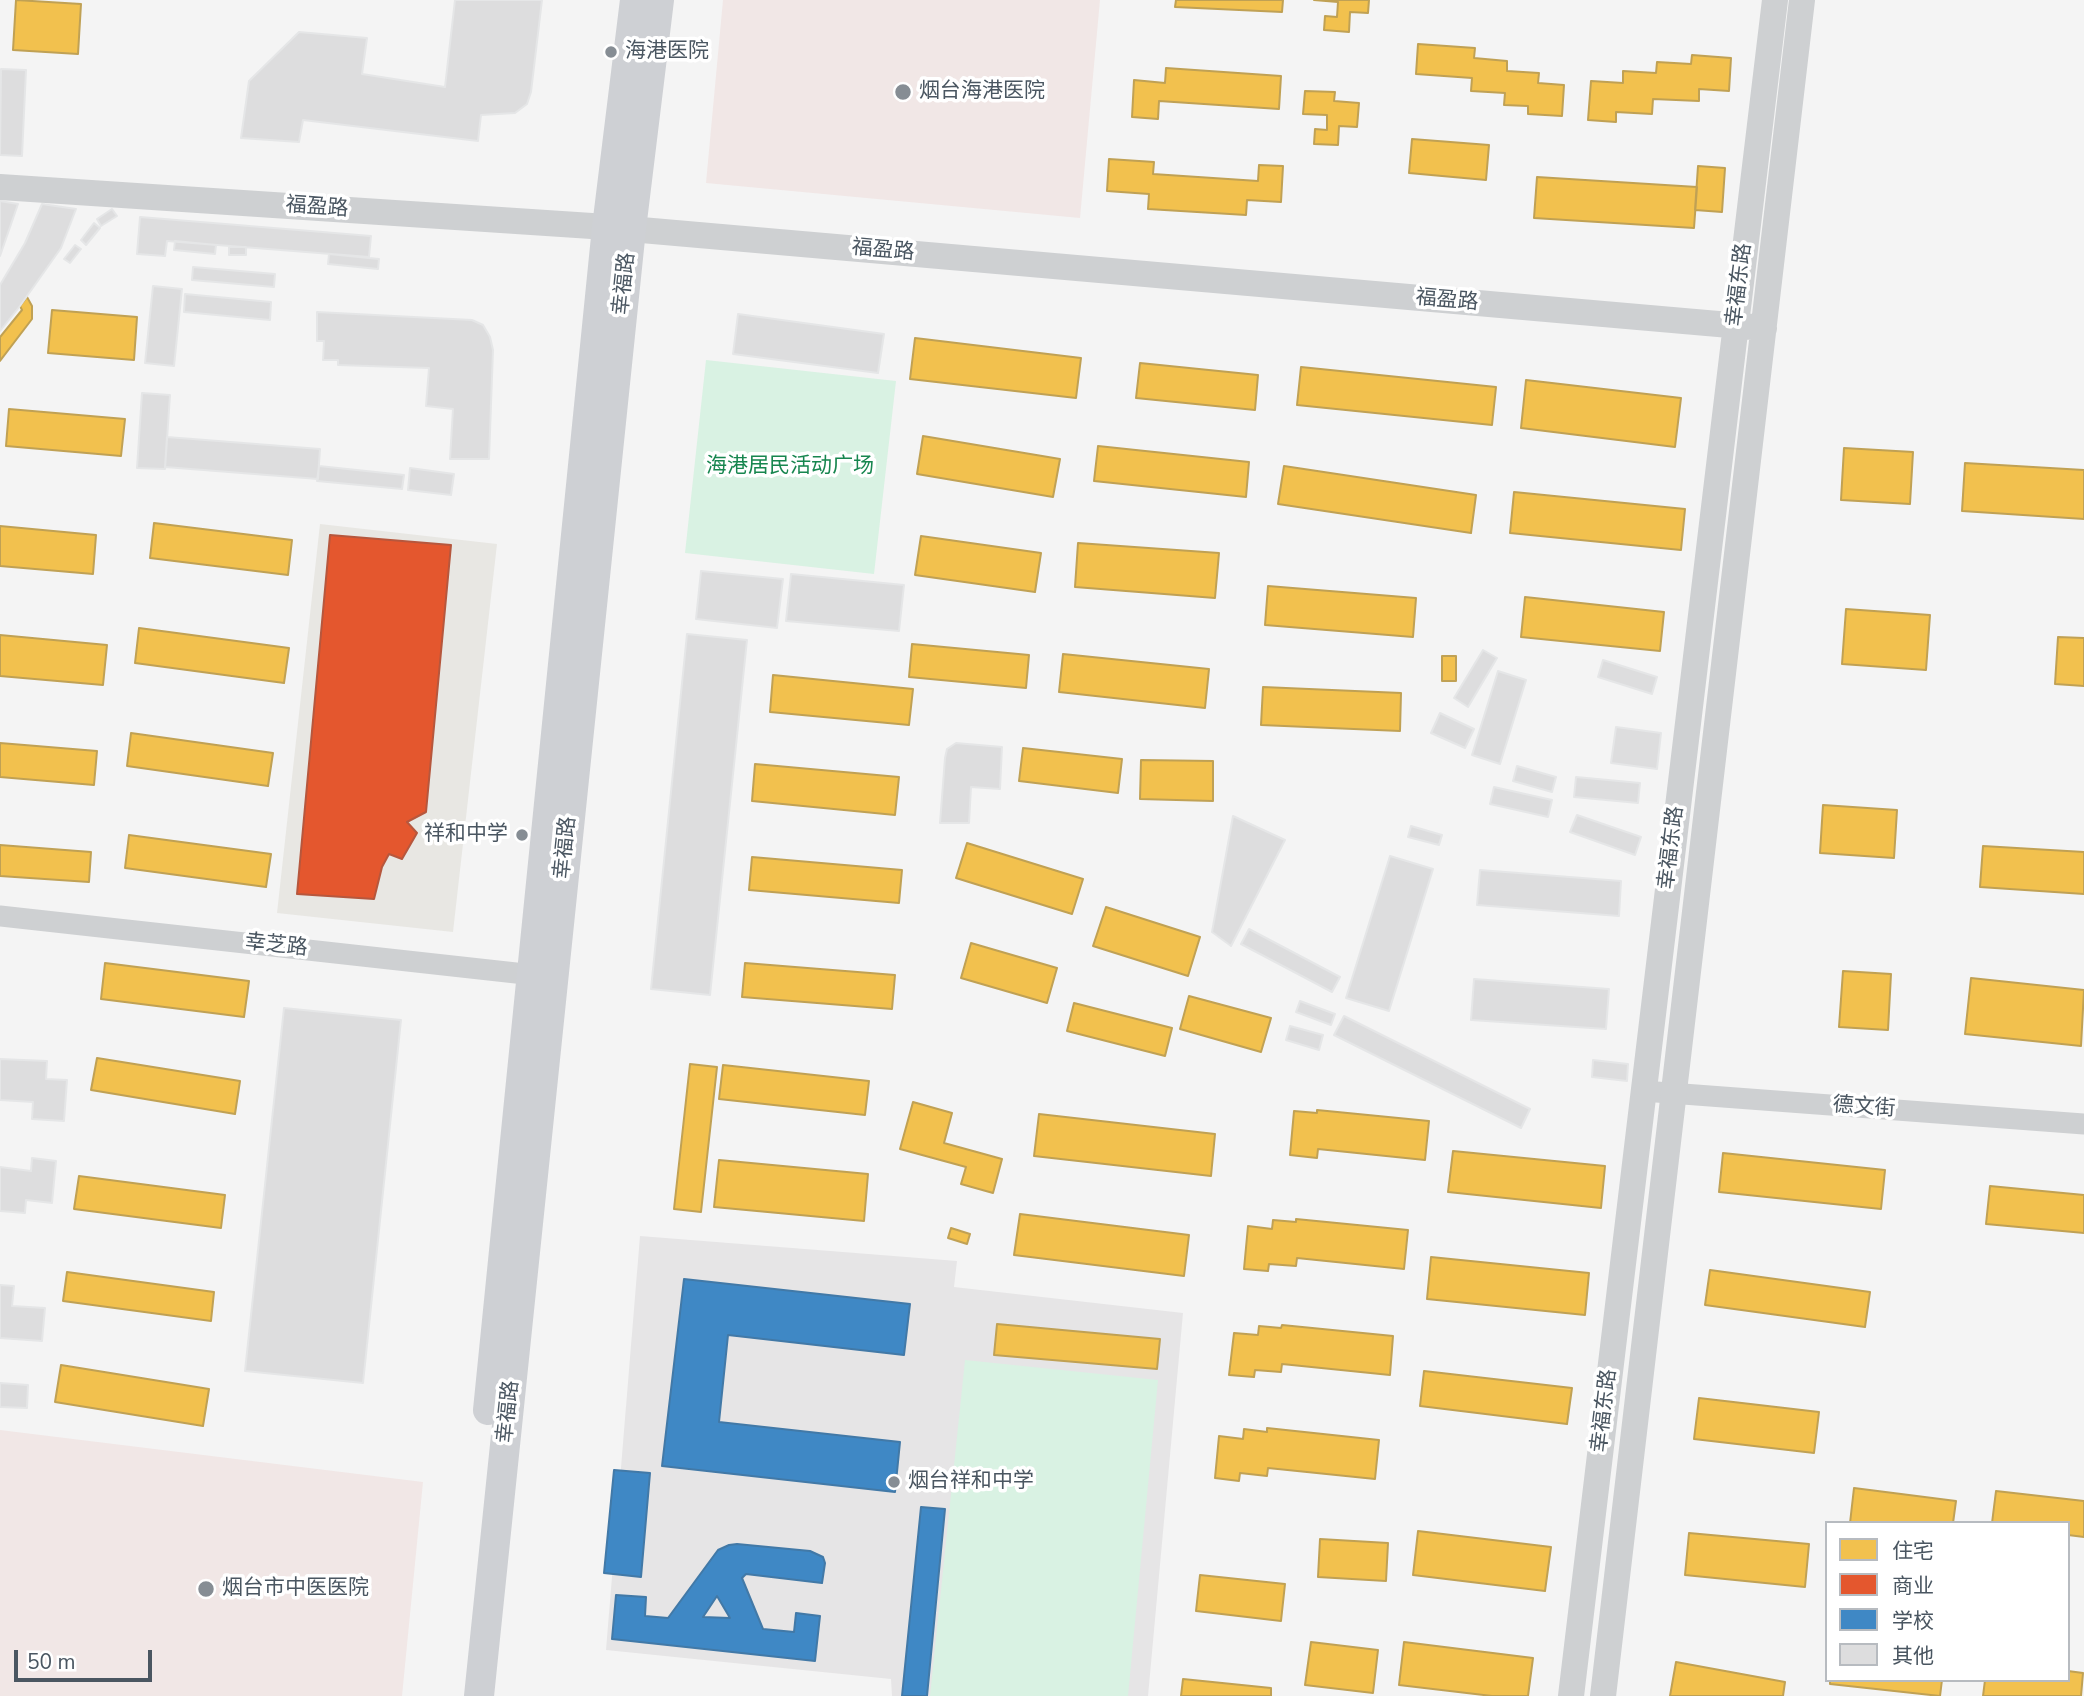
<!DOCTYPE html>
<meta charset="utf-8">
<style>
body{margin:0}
#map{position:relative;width:2084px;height:1696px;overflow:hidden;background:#f4f4f4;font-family:"Nunito Sans","Noto Sans SC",sans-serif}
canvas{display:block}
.legend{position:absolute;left:1825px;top:1521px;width:245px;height:161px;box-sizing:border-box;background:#fff;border:2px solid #b7bbc0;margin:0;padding:9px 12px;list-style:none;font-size:21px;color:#4a5661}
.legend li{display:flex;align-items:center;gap:14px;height:35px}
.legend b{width:35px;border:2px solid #b7bbc0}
.scale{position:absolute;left:14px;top:1650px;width:138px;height:32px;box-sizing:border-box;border:4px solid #4a5661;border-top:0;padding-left:9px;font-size:21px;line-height:24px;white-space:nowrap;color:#4a5661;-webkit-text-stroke:5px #fff;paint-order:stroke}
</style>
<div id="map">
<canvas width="2084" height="1696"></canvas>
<ul class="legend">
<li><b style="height:19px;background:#f2c14e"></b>住宅</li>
<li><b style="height:19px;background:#e4572e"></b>商业</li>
<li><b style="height:19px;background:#3f88c5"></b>学校</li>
<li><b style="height:19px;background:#ddddde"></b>其他</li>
</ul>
<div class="scale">50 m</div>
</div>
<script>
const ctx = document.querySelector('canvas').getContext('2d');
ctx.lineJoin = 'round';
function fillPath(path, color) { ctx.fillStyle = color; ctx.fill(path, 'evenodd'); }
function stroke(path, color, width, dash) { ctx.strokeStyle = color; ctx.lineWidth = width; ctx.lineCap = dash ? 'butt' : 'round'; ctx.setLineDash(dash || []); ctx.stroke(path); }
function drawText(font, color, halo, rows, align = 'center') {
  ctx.font = font + ' "Nunito Sans","Noto Sans SC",sans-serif'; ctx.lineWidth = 7; ctx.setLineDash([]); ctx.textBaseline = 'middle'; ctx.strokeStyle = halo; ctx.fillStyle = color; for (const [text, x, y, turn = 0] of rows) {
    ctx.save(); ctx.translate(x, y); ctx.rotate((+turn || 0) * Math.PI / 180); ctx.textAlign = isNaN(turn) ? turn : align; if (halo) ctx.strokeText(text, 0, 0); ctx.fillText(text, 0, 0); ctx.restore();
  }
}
fillPath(new Path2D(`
 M320,524l177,20 -44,388 -176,-19z`), '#e8e7e3');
fillPath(new Path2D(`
 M640,1236l317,25 -3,26 229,26 -35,383h-256l-1,-17 -285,-29z`), '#e6e5e6');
fillPath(new Path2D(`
 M723,0h377l-20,218 -374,-35z
 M0,1430l423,52 -21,214h-402z`), '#f1e7e6');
fillPath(new Path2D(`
 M706,360l190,21 -22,193 -189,-21z
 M965,1360l193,20 -30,316h-198z`), '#d9f2e3');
const homes = new Path2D(`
 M16,0l65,4 -3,50 -65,-4z
 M1176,0h107l-1,12 -107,-5z
 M1314,0h55l-1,13 -18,-1 -1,20 -25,-2 1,-14 12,1 1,-15z
 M1418,44l57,4 -1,10 33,3v10l32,2 -1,10 26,2 -2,31 -34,-2v-8l-24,-1 1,-12 -34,-2 1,-13 -56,-4z
 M1692,55l39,3 -2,33 -30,-2v12l-46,-2 -1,15 -36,-2v10l-28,-2 3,-39 32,2v-12l33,2 1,-11 34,2z
 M1166,68l115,8 -2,33 -120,-8 -1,18 -26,-2 2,-37 31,3z
 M1305,91l30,1 -1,9 25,2 -2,24 -18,-1 -1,19 -24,-1 1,-15 12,1v-15l-24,-1z
 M1412,139l77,6 -3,35 -77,-7z
 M1109,159l45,3 -1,12 105,7 1,-16 24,1 -2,36 -34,-2 -1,15 -98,-6 1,-15 -42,-3z
 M1698,166l27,2 -3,44 -27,-2z
 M1537,177l160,10 -3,41 -160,-10z
 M27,297l5,9v13l-32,42v-24l22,-27 -2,-4z
 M52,310l85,7 -3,43 -86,-7z
 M915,338l166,20 -5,40 -166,-19z
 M1140,363l118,12 -3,35 -119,-12z
 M1301,367l195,20 -4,38 -195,-20z
 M1526,380l155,18 -6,49 -154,-19z
 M9,409l116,10 -4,37 -115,-10z
 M923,436l137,23 -7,38 -136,-23z
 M1098,446l151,16 -3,35 -152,-16z
 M1844,448l69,4 -3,52 -69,-4z
 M1965,463l119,7v49l-122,-8z
 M1284,466l192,29 -5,38 -193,-29z
 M1514,492l171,17 -4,41 -171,-17z
 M154,523l138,17 -4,35 -138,-17z
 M0,526l96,9 -3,39 -93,-8z
 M921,536l120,17 -6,39 -120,-17z
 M1078,543l141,10 -4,45 -140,-11z
 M1268,586l148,12 -3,39 -148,-12z
 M1525,597l139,15 -4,39 -139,-14z
 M1846,609l84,6 -4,55 -84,-6z
 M139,628l150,20 -5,35 -149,-20z
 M0,635l107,10 -4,40 -103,-9z
 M2058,637l26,1v48l-29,-2z
 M912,644l117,11 -3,33 -117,-11z
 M1063,654l146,15 -4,39 -146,-16z
 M1442,656h14v25h-14z
 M773,675l140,14 -4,36 -139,-13z
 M1263,687l138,6 -1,38 -139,-6z
 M131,733l142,20 -5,33 -141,-20z
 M0,743l97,8 -3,34 -94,-8z
 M1023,748l99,11 -4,34 -99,-12z
 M1141,760l72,1v40l-73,-2z
 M755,764l144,13 -4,38 -143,-14z
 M1823,805l74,5 -3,48 -74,-5z
 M129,835l142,19 -5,33 -141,-19z
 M967,843l116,36 -11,35 -116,-36z
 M0,845l91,7 -2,30 -89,-6z
 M1983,846l101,6v42l-104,-7z
 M752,857l150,13 -3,33 -150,-13z
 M1106,907l94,30 -12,39 -95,-30z
 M971,943l86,25 -10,35 -86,-25z
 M105,963l144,18 -5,36 -143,-18z
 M745,963l150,12 -3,34 -150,-12z
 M1843,971l48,3 -3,56 -49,-3z
 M1971,978l113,12 -3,56 -116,-12z
 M1189,996l82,22 -10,34 -81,-23z
 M1074,1003l98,25 -7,28 -98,-25z
 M97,1058l143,23 -5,33 -144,-24z
 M690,1064l27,3 -16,145 -27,-3z
 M723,1065l146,16 -4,34 -146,-16z
 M913,1102l39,11 -8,30 58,16 -9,34 -32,-9 5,-17 -66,-18z
 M1317,1110l112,11 -4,39 -107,-11 -1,9 -27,-3 4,-44 23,2z
 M1039,1114l176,20 -4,42 -177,-20z
 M1453,1151l152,15 -4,42 -153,-16z
 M1723,1153l162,17 -4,39 -162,-17z
 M719,1160l149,14 -4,47 -150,-14z
 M79,1176l146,19 -4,33 -147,-19z
 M1990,1186l94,9v38l-98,-9z
 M1020,1214l169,21 -5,41 -170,-21z
 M1296,1219l112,11 -4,39 -107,-11 -1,8 -27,-2 -1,7 -24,-2 4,-43 24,3 1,-9 23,2z
 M951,1228l19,6 -3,10 -19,-6z
 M1431,1257l158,16 -4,42 -158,-16z
 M1710,1270l160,22 -5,35 -160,-22z
 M67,1272l147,20 -3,29 -148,-20z
 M997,1324l163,15 -3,30 -163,-14z
 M1282,1325l111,11 -3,39 -108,-11 -1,8 -26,-2 -1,7 -25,-2 5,-42 24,2 1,-9 22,2z
 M61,1365l148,24 -6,37 -148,-24z
 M1424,1371l148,17 -5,36 -147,-18z
 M1699,1398l120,14 -5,41 -120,-14z
 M1267,1428l112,12 -4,39 -107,-11 -1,8 -27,-3 -1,8 -24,-3 4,-42 24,3 1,-10 23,3z
 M1854,1488l102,13 -3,22h-103z
 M1996,1491l88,10v36l-16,-2v-12h-76z
 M1418,1531l133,16 -6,44 -132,-16z
 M1689,1533l120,11 -4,43 -120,-12z
 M1320,1539l68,4 -2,38 -68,-4z
 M1200,1575l85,9 -4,37 -85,-10z
 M1311,1642l67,8 -5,43 -68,-8z
 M1404,1642l129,16 -5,38h-36l-93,-11z
 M1676,1662l109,20 -2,14h-113z
 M2068,1671l15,2 -2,23h-98l2,-16h83z
 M1183,1679l88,9v8h-90z
 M1830,1680h112l-2,16 -110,-12z`);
fillPath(homes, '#f2c14e');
stroke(homes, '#c0a154', 2);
const shops = new Path2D(`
 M330,535l121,10 -25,267 -19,10 10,11 -15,26 -13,-5 -7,13 -8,32 -77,-5z`);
fillPath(shops, '#e4572e');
stroke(shops, '#b6573d', 2);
const schools = new Path2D(`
 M684,1279l226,25 -6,51 -176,-20 -9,87 181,20 -5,50 -233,-26z
 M614,1470l36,3 -9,104 -37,-4z
 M921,1507l24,2 -18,187h-25z
 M737,1544l73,7 13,6 2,6 -3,20 -76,-9 -4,4 21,51 31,3 2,-19 24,3 -5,45 -203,-22 4,-44 30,2 -1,19 23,2 50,-68 11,-5zM717,1596l13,22 -27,-1z`);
fillPath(schools, '#3f88c5');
stroke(schools, '#4279a7', 2);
const building = new Path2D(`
 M455,0h87l-11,92 -4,12 -12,9 -34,2 -3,26 -175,-21 -4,22 -58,-4 8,-57 50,-49 68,6 -5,36 83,13z
 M1,69l25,1 -4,86 -22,-1z
 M0,201l18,3 -18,52z
 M42,204l34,5 -15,39 -41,58 -20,25v-46l25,-42z
 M112,209l5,7 -16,10 -4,-7z
 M140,217l231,19 -2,21 -202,-16 -2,15 -28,-2z
 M94,223l6,5 -14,17 -5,-5z
 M175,241l41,4 -1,9 -41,-4z
 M75,245l6,4 -11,14 -6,-4z
 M229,247h17v8h-17z
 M329,254l50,5 -1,10 -50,-5z
 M193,267l82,7 -1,13 -82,-7z
 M153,286l29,3 -8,77 -29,-3z
 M185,294l86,8 -1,18 -86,-8z
 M317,312l155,8 11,5 7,12 3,13 -4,109h-39l3,-50 -27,-3 3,-38 -91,-3v-5h-15l1,-19h-7z
 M738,314l146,20 -6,39 -145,-19z
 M142,393l28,2 -5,74 -28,-1z
 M167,437l153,12 -2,30 -153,-12z
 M319,466l85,9 -2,14 -85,-8z
 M410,468l44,6 -3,21 -43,-5z
 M701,571l82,8 -6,49 -81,-9z
 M791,574l113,11 -5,46 -113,-10z
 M687,634l60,6 -37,355 -59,-6z
 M1483,650l14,8 -29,49 -14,-9z
 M1603,660l54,17 -5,17 -54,-17z
 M1498,671l28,9 -26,84 -28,-9z
 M1440,713l34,16 -9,19 -34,-15z
 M1616,727l45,6 -4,36 -46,-6z
 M956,743l46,4 -2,42 -29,-2 -2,36h-29l5,-65 2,-9z
 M1517,766l39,11 -4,15 -39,-11z
 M1576,777l64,6 -2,20 -64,-6z
 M1494,787l58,13 -4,17 -58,-13z
 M1577,815l64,22 -6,18 -65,-23z
 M1233,816l52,24 -54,106 -19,-14z
 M1411,826l31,9 -3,10 -31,-8z
 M1390,856l43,13 -44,142 -43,-13z
 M1480,870l141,11 -2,35 -142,-11z
 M1249,929l91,48 -8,15 -91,-48z
 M1474,979l135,10 -3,40 -135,-9z
 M1300,1001l35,13 -4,11 -35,-13z
 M284,1008l117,12 -38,363 -118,-12z
 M1344,1016l186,93 -9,19 -187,-93z
 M1290,1026l33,9 -4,15 -33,-10z
 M0,1059l47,2 -1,18 21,1 -3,41 -32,-2 1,-17 -33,-2z
 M1593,1060l35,4 -1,17 -35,-4z
 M32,1158l24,3 -4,42 -26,-3 -1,13 -25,-2v-44l31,4z
 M0,1285l14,1 -2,20 33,2 -3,33 -42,-3z
 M0,1383l28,2 -1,23 -27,-1z`);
fillPath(building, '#ddddde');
stroke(building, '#e5e6e7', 2);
stroke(new Path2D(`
 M0,916l543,60
 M1643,1091l441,33`), '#ced0d2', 21);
stroke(new Path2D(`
 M0,187l607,40 1157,101
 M1571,1696l204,-1696
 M1603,1696l199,-1696`), '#ced0d2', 26);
stroke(new Path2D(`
 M488,1410l119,-1183 28,-227
 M479,1696l152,-1467 28,-229`), '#ced0d4', 30);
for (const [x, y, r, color] of [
 [611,52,7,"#868d94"],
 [903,92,9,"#868d94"],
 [522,835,7,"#868d94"],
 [894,1482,7,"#868d94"],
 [206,1589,9,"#868d94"]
]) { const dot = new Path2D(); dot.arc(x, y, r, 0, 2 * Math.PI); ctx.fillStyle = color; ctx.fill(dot); stroke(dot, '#fff', 2.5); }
drawText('21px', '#4a5661', '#fff', [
 ["海港医院",625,52],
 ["烟台海港医院",919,92],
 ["祥和中学",508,835,"right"],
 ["烟台祥和中学",908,1482],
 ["烟台市中医医院",222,1589]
], 'left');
drawText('21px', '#4a5661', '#fff', [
 ["福盈路",317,208,4],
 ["福盈路",883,251,5],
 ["幸福路",625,284,-84],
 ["幸福东路",1740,285,-83],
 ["福盈路",1447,301,5],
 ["幸福路",566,848,-84],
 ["幸福东路",1672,848,-83],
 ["幸芝路",276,946,6],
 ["德文街",1864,1108,4],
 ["幸福东路",1605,1411,-83],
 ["幸福路",509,1412,-84]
]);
drawText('21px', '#17864f', '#fff', [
 ["海港居民活动广场",790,467]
]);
</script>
